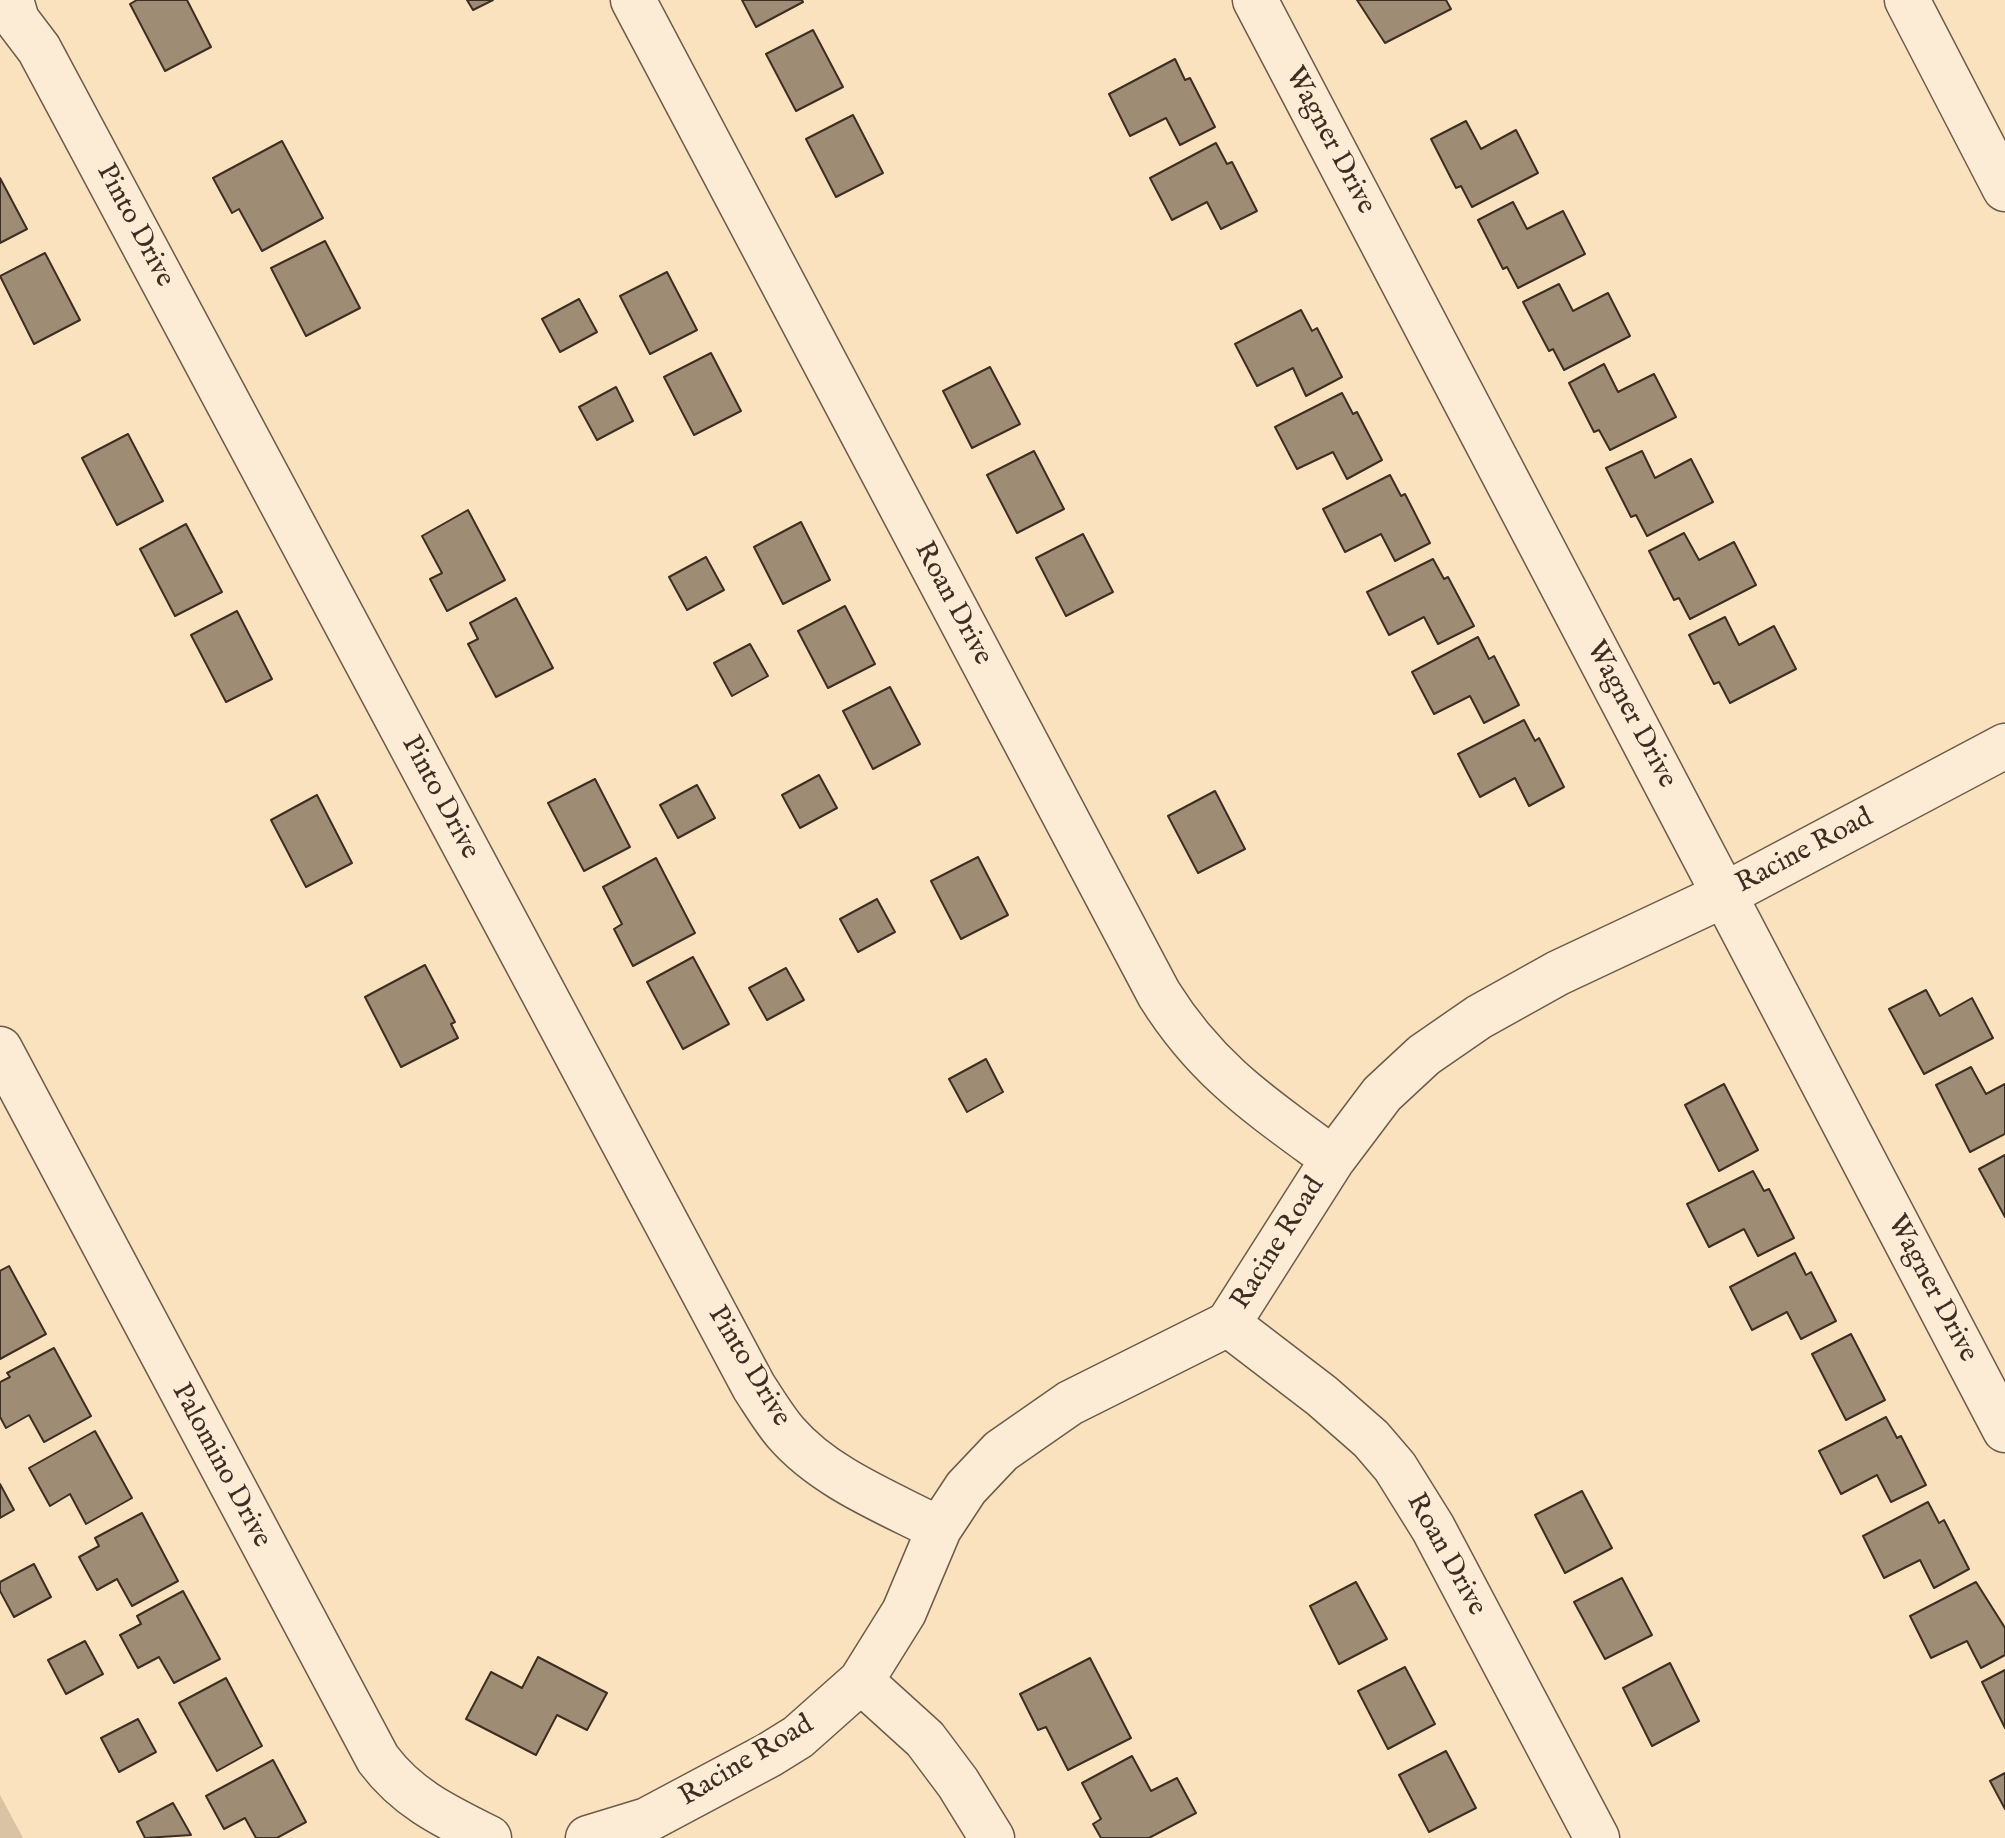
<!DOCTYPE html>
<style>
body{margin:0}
canvas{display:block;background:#fae2be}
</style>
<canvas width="2005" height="1838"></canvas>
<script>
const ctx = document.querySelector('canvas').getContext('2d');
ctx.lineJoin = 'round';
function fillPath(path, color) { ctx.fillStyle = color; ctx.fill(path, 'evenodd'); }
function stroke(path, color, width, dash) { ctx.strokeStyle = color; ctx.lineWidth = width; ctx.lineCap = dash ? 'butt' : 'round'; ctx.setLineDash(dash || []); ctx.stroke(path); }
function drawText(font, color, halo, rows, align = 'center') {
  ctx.font = font + ' "IM FELL English",serif'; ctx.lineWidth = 7; ctx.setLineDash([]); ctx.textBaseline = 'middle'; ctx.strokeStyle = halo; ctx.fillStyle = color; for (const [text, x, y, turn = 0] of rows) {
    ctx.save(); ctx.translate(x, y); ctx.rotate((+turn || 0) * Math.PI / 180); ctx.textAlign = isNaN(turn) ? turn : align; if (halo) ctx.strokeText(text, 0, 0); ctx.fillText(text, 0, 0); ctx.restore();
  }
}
fillPath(new Path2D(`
 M0,1795l23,43h-23z`), '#dac3a4');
const building = new Path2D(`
 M137,0h50l24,47 -46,24 -35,-67z
 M467,0h26l-20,10z
 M742,0h60l1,2 -47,25z
 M1357,0h89l5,9 -66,34z
 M813,30l30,57 -47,24 -30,-57z
 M1175,59l10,21 5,-2 25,49 -35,18 -14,-27 -36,18 -21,-42z
 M853,115l30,58 -47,24 -30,-58z
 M1466,121l15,28 35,-19 22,43 -66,34 -11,-21 -5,2 -25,-49z
 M282,141l41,77 -61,33 -23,-42 -7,4 -19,-35z
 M1216,143l11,21 5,-2 25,49 -36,18 -14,-27 -35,18 -22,-42z
 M0,178l27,51 -27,14z
 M1513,202l14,27 36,-18 22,43 -67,34 -11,-21 -4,2 -25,-49z
 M325,241l35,67 -54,28 -35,-68z
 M45,253l35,67 -46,24 -34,-68z
 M667,272l30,58 -47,24 -30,-58z
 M1559,284l14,27 35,-18 22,43 -66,34 -11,-21 -4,2 -26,-49z
 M579,299l18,33 -37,20 -18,-33z
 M1301,310l11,21 5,-3 25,49 -36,19 -13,-28 -36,18 -22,-42z
 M711,353l30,58 -47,24 -30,-58z
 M1604,364l14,28 36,-18 22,43 -66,33 -11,-20 -5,2 -25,-49z
 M990,367l30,57 -48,24 -29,-57z
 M616,387l17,34 -36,19 -18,-33z
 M1342,393l11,21 4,-2 25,48 -35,19 -14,-27 -36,17 -22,-42z
 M128,434l35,67 -46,24 -35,-67z
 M1034,451l30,58 -47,24 -30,-58z
 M1642,451l13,27 36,-19 22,43 -66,34 -11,-21 -5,2 -25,-49z
 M1390,475l11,21 4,-2 25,49 -35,18 -14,-27 -36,18 -22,-43z
 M468,510l37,70 -58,31 -17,-32 12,-6 -20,-37z
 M801,522l29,58 -47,24 -29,-57z
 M186,524l36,68 -47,24 -35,-67z
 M1684,533l15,27 35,-18 22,43 -66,34 -11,-21 -5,2 -25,-49z
 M1083,534l30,58 -47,24 -30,-58z
 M706,557l18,33 -37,20 -18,-33z
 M1433,559l11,20 4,-2 26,49 -36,18 -14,-27 -35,18 -22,-43z
 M516,598l37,70 -57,29 -28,-53 10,-5 -8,-16z
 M845,606l30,58 -47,24 -30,-57z
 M237,611l35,68 -46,23 -35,-67z
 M1725,617l14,28 35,-19 22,43 -66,34 -11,-21 -5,2 -25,-49z
 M1478,637l11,22 5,-3 25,49 -35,18 -14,-27 -36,18 -22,-42z
 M750,644l18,32 -36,20 -18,-33z
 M890,687l30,57 -47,25 -30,-58z
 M1524,720l11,21 4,-3 25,49 -35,19 -14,-28 -35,19 -22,-43z
 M819,775l18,33 -37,20 -18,-33z
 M595,779l35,68 -46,24 -36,-68z
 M697,785l18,33 -37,20 -18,-33z
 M1215,791l30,58 -47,24 -30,-57z
 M317,795l35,68 -46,24 -35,-67z
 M978,857l30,58 -47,24 -30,-58z
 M656,858l39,75 -62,33 -19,-37 8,-5 -19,-37z
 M877,899l18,33 -37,20 -18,-33z
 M693,957l36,67 -46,25 -36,-67z
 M425,965l30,57 -4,2 7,14 -57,29 -36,-70z
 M786,968l18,32 -37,20 -18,-32z
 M1926,990l14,26 32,-18 21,40 -69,36 -35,-65z
 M986,1059l17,33 -36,20 -18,-33z
 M1971,1067l15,27 19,-10v50l-35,18 -34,-67z
 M1724,1084l34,66 -39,21 -34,-66z
 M2005,1155v62l-26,-48z
 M1753,1171l11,20 5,-2 25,49 -36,18 -14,-27 -35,18 -22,-43z
 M1795,1253l11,22 5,-3 25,49 -35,18 -14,-27 -35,18 -22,-43z
 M9,1266l37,68 -46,25v-88z
 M1851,1334l34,66 -39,20 -34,-66z
 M54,1348l37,68 -47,26 -15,-27 -23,13 -6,-11v-35l10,-5 -3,-4z
 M1886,1417l11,21 4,-2 25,49 -35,17 -14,-27 -36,19 -22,-43z
 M95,1431l37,67 -46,26 -16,-30 -20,12 -21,-38z
 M0,1484l14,26 -14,8z
 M1582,1491l30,57 -47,25 -30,-58z
 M1928,1502l11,21 5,-3 25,49 -35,19 -14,-28 -36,18 -21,-42z
 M142,1513l36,68 -46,25 -15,-27 -20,11 -18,-33 20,-11 -4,-8z
 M34,1564l17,33 -37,20 -14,-26v-9z
 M1622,1578l30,57 -47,24 -31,-57z
 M1356,1582l31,57 -48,25 -29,-58z
 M1976,1582l29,46v27l-24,13 -14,-27 -36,17 -21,-42z
 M183,1591l37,68 -46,24 -15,-26 -21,11 -18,-33 21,-11 -4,-8z
 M85,1641l18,33 -37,20 -18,-34z
 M538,1657l69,36 -20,37 -30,-15 -21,40 -70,-36 25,-47 31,16z
 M1090,1658l41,80 -63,32 -22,-43 -8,3 -18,-36z
 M1670,1663l29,58 -47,25 -29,-58z
 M1405,1667l30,57 -47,25 -30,-58z
 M2005,1670v58l-23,-46z
 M226,1678l36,68 -45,25 -38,-68z
 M138,1719l18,33 -37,20 -18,-34z
 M1446,1751l30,57 -47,24 -30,-57z
 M1132,1756l19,35 26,-13 19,35 -47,25h-48l-8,-14 8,-5 -19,-36z
 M273,1760l33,62 -29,16h-21l-11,-20 -21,11 -18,-33z
 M2005,1773v36l-15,-28z
 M173,1803l18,32 -46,3 -8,-16z`);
fillPath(building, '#9f8c74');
stroke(building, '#3d2e23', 2);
const minor = new Path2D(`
 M11,0l6,20 22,29 715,1338c10,15 20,32 32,46 39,45 101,69 153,96
 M633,0l526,994c48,77 102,112 174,165
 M1255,0l750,1430
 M1907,0l98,189
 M0,1049l378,710c30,40 67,57 111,79
 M1228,1324l94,72 49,43 24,28 38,61 164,310
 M861,1681l64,58 33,44 34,55
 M588,1838l59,-18 122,-65 29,-18 63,-56 43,-69 35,-83 27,-41 35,-37 69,-48 158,-79 105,-165 49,-65 42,-39 55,-38 79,-44 166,-78 281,-149`);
stroke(minor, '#6c5b4a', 47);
stroke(minor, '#fcecd5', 44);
drawText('28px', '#3d2e23', '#fcecd5', [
 ["Wagner Drive",1329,141,62],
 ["Pinto Drive",134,226,62],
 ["Roan Drive",952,604,62],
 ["Wagner Drive",1630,715,62],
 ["Pinto Drive",439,798,62],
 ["Racine Road",1805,852,-28],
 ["Racine Road",1279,1244,-58],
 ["Wagner Drive",1931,1289,62],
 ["Pinto Drive",748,1367,59],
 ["Palomino Drive",220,1466,62],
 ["Roan Drive",1445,1555,61],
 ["Racine Road",747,1762,-31]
]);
</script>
